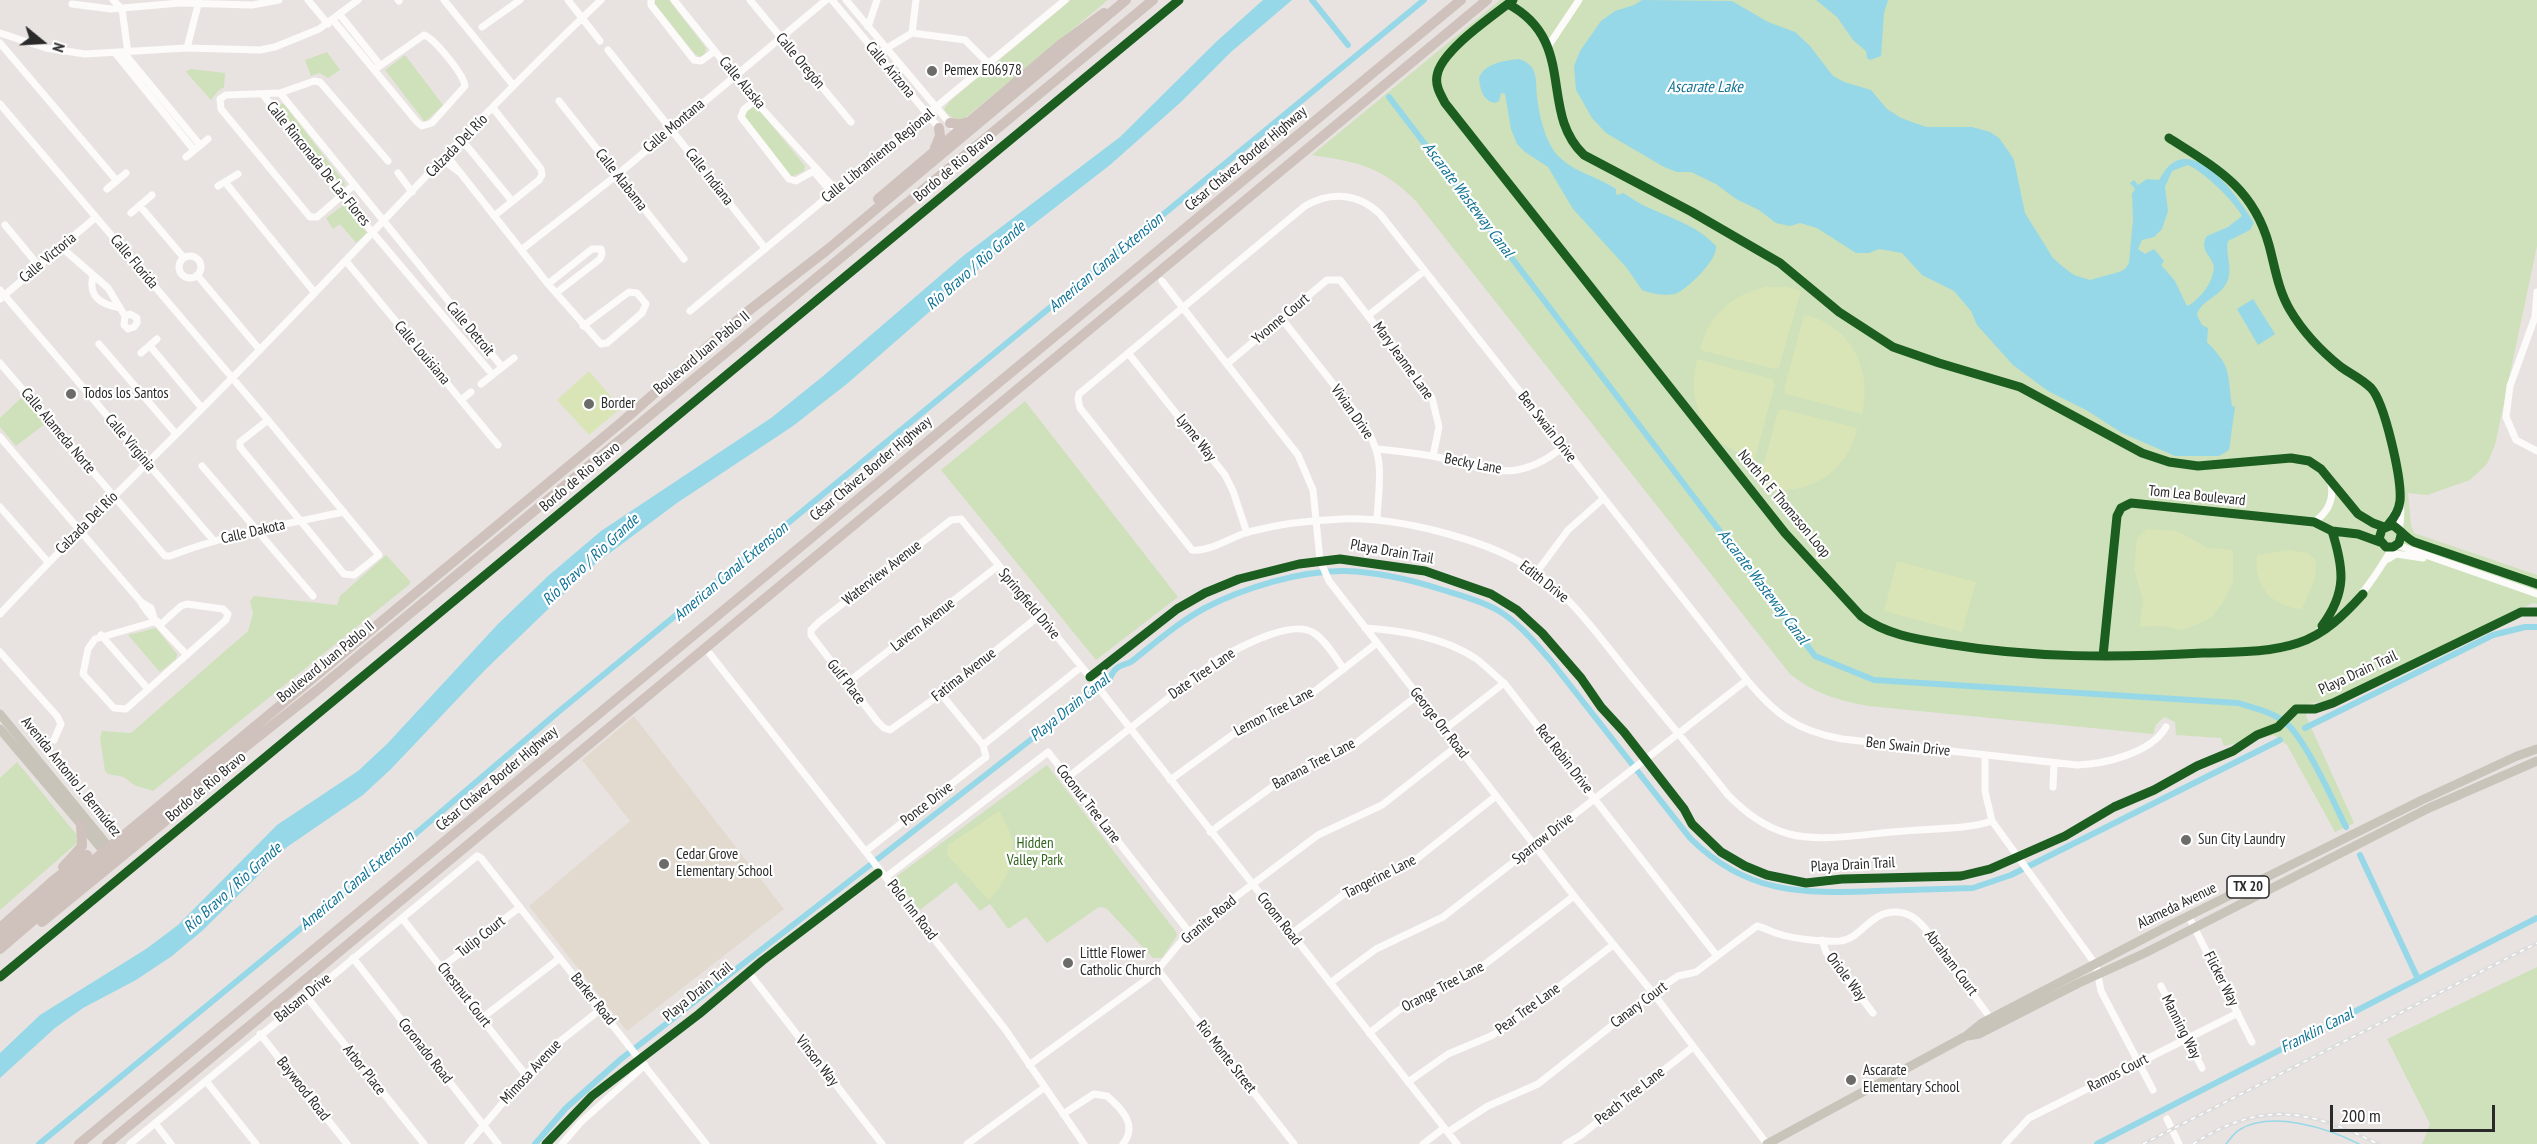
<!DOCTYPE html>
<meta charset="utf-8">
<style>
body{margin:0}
#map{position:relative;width:2537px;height:1144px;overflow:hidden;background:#e8e3e0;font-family:"PT Sans Narrow",sans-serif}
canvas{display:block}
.north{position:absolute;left:12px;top:12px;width:60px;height:60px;-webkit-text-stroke:4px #fff;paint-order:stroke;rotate:108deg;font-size:16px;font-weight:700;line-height:24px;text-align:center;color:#2a2a2a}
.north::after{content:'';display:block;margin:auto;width:21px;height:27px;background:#2a2a2a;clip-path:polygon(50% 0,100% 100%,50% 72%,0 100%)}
.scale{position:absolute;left:2330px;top:1105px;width:165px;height:27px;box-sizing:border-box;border:3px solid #2a2a2a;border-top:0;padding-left:8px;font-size:18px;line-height:21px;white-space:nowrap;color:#2a2a2a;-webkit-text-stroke:4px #fff;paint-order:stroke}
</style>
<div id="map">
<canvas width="2537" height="1144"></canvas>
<div class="north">N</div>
<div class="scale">200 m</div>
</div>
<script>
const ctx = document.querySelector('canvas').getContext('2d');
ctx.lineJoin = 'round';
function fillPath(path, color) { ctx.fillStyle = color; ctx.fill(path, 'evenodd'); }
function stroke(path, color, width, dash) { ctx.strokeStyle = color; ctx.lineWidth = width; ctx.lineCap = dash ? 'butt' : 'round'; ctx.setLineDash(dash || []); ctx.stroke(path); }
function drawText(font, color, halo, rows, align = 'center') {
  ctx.font = font + ' "PT Sans Narrow",sans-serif'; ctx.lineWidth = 4.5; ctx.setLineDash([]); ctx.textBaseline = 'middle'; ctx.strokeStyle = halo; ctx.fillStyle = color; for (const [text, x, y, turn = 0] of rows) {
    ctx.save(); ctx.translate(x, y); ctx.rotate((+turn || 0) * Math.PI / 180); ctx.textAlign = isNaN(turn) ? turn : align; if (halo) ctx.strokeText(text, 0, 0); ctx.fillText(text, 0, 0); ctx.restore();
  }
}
fillPath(new Path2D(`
 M634,716l150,193 -157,122 -98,-125 101,-85 -48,-61z`), '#e2dace');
fillPath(new Path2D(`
 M655,0h14l37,48 -1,6 -5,3 -5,-3 -40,-50z
 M1071,0h37l-143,118c-11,2 -14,0 -21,-9l6,-8z
 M1500,0h1037v246l-42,199 -8,19 -17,16 -43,15 -19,-2 3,32 3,8 123,42v29l-4,-1 -201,97 -24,4 -2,12 48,107 -19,9 -48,-87 -13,-10 -50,11 -3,-8 -45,-3 -1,-13 -11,-5 -8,8 -3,9 -285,-28c-31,-6 -54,-13 -78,-32l-375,-474c-36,-35 -55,-37 -103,-45z
 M327,52l13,18 -12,8 -8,-5 -9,3 -6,-16z
 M405,55l38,50 -18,17 -40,-52z
 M190,69l35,4 -1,14 -6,4 -7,9 -25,-28z
 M280,104h4l61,79 -1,5 -66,-81z
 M753,106h3l49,60 -1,5 -13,6 -46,-58 -1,-4z
 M345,204l22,29 -11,10 -16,-19 -7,5 -7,-11z
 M23,396l22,28 -29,22 -16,-19v-9z
 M1025,401l153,196 -82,63 -155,-190z
 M386,555l24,26v3l-257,207 -19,-6 -10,-8 -16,-3 -3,-3 -5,-33 2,-7 29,2 117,-102 5,-18 -3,-12 4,-5 83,9 3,-9z
 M156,628l21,26 -1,5 -16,13 -32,-37z
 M17,762l59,72 1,9 -77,67v-132z
 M1047,765l130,168 -1,4 -14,21h-9l-47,-50 -7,-1 -52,36 -21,-26 -18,12 -18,-25 -10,7 -24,-29 -36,28 -24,-30 1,-4z
 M2537,967v177h-115l8,-20 -43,-85z`), '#cee1ba');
fillPath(new Path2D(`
 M1765,287h21l15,4 -22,76 -4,2 -75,-19c8,-35 32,-55 65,-63z
 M1804,315c47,9 69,55 58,99l-76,-20 -2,-4z
 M1697,359l75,20 3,5 -20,74c-47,-11 -70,-52 -58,-99z
 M589,371l32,37 -32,27 -32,-35z
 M1782,409l75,19c-9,47 -55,72 -99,58l20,-75z
 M2147,529l30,2 31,17 25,2v32l-10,20 -12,16 -28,12 -21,-4 -22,1 3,-27 -9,-31 3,-31z
 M2289,550l19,3 8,8 -1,18 -13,30c-30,-2 -49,-23 -45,-54z
 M1897,561l79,21 -14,50 -78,-21z
 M999,811c22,34 17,59 -10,89l-42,-45 1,-10z`), '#d9e5b7');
fillPath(new Path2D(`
 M1263,0h29l-61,52 -50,50 -71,63 -111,86 -151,132 -55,43 -116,77 -82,61 -110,106 -94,99 -28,26 -76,52 -85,84 -30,25 -36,24 -53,28 -28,20 -55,50v-25l40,-38 106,-66 32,-24 99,-100 81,-54 29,-27 111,-120 50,-48 53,-45 170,-113 51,-41 141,-121 157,-119 96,-95z
 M1642,0l90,1 36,21 27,10 15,14 23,30 11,6 27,8 16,19 14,9 25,9h46l18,5 9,6 10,14 5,8 11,53 28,45 9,8 12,9 16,5 29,-8 6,-3 4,-6 4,-43 -1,-26 3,-5 -5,-6 4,-3 4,5 9,-6 12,1c3,-4 6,-11 11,-15 29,-25 71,36 84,58l-4,7 -22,11c-3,14 6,30 -2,43 -7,13 -26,17 -29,31l5,10 6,3 -1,14c25,26 20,29 25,64l3,1 -6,43 -10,6h-44l-53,-23 -34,-22 -40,-20 -35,-26 -36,-40 -6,-14 -17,-20 -32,-16 -20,-22 -23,-4 -10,4h-13l-39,-25 -17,-5 -10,3 -14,-3 -17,-13 -23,-11 -20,-15 -25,-12h-14l-13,-5 -58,-34 -14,-15 -16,-28 -2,-24 6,-15 21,-30 14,-10 19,-6zM2188,165c15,6 46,36 54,51l-14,11 -21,9c-8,13 3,18 7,30 -1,17 -12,31 -26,40l-2,-2 -11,-23 -14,-16 3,-4 -10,-12 -9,5 -7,-5 4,-9 12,-3 8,-8 6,-18 -3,-24 7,-16z
 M1816,0h72l-4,13 -3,43 -11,4 -3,-2 -1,-7 -13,-11 -16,-23z
 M1518,59c6,1 12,5 15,10 4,8 3,19 4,28 2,15 5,31 12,45 12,28 45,32 67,47v5l2,1 5,-2c8,4 16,11 24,14 24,11 51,19 69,39 3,12 -29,44 -41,48 -11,2 -23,0 -33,-4l-16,-23 -53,-58 -25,-42 -23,-15 -8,-8 -6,-15 -6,-35 -4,-1 -2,8 -4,2c-12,-2 -15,-14 -16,-25 6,-15 24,-17 39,-19z
 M2253,299l22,35 -17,11 -21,-36z`), '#96d8e7');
stroke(new Path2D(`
 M2226,1144c4,-5 8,-11 13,-14 32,-20 89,-2 120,14`), '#96d8e7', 1.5);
stroke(new Path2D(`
 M1312,0l36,45
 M1389,97l426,559 59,24 364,23c16,5 35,9 48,20 20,17 47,78 60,104
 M2305,728l188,-93 32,-8h12
 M2360,855l58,124
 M39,1144l368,-303 150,-128 867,-713
 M535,1144l31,-36 55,-49 489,-381c5,-12 11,-12 21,-16 24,-19 48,-40 74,-54 38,-20 97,-38 140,-37 33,1 67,9 98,19 19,6 39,11 56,21 20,12 37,33 52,50l139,177c56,56 112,56 186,53 32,-1 65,-2 97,-3l38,-13 269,-135
 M2097,1144l440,-226`), '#96d8e7', 6);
stroke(new Path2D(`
 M113,0l9,9 6,44
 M308,0l20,24
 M398,0l1,1
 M444,0l69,85
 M568,0l32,41
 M651,0v5l43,55 7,1 14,-10
 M674,0l81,101 81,89
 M750,0l101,122
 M832,0l108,129
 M846,0l106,126
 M1513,0c-20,16 -73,51 -76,76 -2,10 4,19 8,27l340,430 76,83c26,19 55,22 86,28 85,14 171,14 258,9 32,-1 73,2 103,-14 39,-20 63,-55 85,-92
 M72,4l39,5 69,-6 72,2 27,-5
 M1508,4c70,37 30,108 76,151l108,57 88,51 59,49 54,35 46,16 81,24 122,66 27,9 29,4 93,-8 18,3 12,8 37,45 15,9 11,4
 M340,15l40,50
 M333,20l84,102 5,4 10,-3 33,-37c-1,-11 -30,-47 -41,-51l-50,35
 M482,27l38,-27
 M868,27l9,-27
 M0,33l46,15 39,6 102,-6 73,2 15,-3 44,-18 39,-29
 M912,33l53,7 24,24
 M0,43l117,138
 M1549,45l30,-45
 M187,48l12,-47
 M887,48l25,-15 4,-33
 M608,50l157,198
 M124,53l76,92
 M116,54l78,96
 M280,93l222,274
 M264,96l104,131 124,147
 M559,101l125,158
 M755,101l-11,8 -3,8 48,62 7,2 21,-12
 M0,104l268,316 111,135 -25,20 -10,-1 -104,-127v-5l28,-22
 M493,108l48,61 1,6 -3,5 -45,36
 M2169,138c47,30 81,46 99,103 7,23 9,48 22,70 13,20 29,39 49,54 10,8 24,14 33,24 18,21 34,115 27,141
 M462,140l50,61
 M447,156l101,128 53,60 6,-1 35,-30 4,-9 -9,-11 -8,-1 -46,34
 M186,157l22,-18
 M443,160l16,12
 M398,173l14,19
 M815,173l17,20
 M225,182l90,111
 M354,185l-37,32h-7l-89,-108 -1,-10 6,-4 54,-2 34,-12 6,1 68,79
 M218,186l20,-12
 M107,189l19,-16
 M140,206l44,52
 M131,213l21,-18
 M5,225l33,40
 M61,247l47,41 17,28 -1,9 4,4 6,-2 3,-4v-5l-7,-4 -5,2
 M521,250l96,-75 209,-175
 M179 267a11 11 0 1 1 22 0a11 11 0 1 1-22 0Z
 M346,261l152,184
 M93,275c-5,22 7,29 27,33
 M197,275l63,75
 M1162,281l136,174 15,35 7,70 9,21 245,315 79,97 114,151
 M548,284l44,-35h9l1,5 -2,5 -44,34
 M0,290l214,251
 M2537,292l-2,25 -25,69 -4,31 10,23 21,11
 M0,299l96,-82
 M690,311l375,-311
 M1369,315l55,-44
 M1282,319l78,99c27,40 19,58 17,102
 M99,344l77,90
 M150,346l51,61
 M141,353l16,-14
 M1128,353l97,122 8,16 14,42
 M0,363l165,193h5c56,-22 116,-32 174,-44
 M1228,363l99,-83h13l92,118 7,29 -6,29
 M481,384l33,-26
 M461,400l10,-8
 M0,437l141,165c2,9 37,43 46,53
 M1377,449c20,2 40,4 60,8 52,12 79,28 126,-10
 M202,466l111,130
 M0,507l48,55
 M2314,522c13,-9 20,-22 17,-38
 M2388,525l11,-20
 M2401,535l-2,8 -6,4h-7l-7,-8 3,-10 10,-4c8,4 12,12 22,17l123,42
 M2397,545l140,49
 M2388,559l8,-5 27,4
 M1536,573l32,-43 36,-32
 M141,602l10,6 3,10
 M0,614c90,-97 186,-187 277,-282 108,-111 212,-226 324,-332
 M1039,616l-98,78 -51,36 -6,-2 -7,-7 -66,-86v-5l8,-8 132,-102 10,-1 129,158 367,467
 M157,621l-62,18 -7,10 -5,25 31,34 12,1 100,-89 2,-6 -5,-5 -36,-5 -6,2 -21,19
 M1365,628c36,2 80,10 110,30 10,7 19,17 29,25l213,273
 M2320,629c26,-36 25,-57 12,-98
 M101,635l47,54
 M0,652l57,64 4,8 -7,16
 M710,654l295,375 79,115
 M2103,656l14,-140 4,-8 10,-5 183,19 18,9 26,3 22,8
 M847,683l151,-117
 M1445,729l59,-46
 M983,745l98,-78
 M1985,755v36l7,30 104,144 5,26 52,99
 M1067,778l151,-119c21,-11 74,-41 96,-26 12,8 21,24 30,36
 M1170,780l80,-58 65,-31 62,-48
 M2053,787l1,-24
 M1992,821c-27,9 -59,7 -88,10 -34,2 -81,12 -115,3 -25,-7 -43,-21 -61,-39 -33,-42 -68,-83 -101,-124 -30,-37 -59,-79 -100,-105 -46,-28 -131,-49 -184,-47 -31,1 -64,5 -95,13 -17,5 -38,20 -56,18l-112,-142 -2,-9 1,-5 226,-188c26,-15 53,-13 75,8l367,466c29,35 50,51 95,59l235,26c28,-1 74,-12 89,-38
 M1210,832l73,-53 68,-32 67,-52
 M866,851l120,-94 -3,-12 -42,-51
 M886,877l162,-125 141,180
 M2189,917l63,125
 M402,918l123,156
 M1291,934l56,-42 67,-31 82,-65
 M1822,940l4,12 47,61
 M353,958l145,186
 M442,967l78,-60
 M1158,970l136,174
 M753,978l129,166
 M1330,983l46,-34 67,-32 304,-237
 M2161,986l41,82
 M306,996l118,148
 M482,1018l78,-60
 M1369,1033l30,-23 30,-17 21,-8 26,-14 98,-75
 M260,1034l87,110
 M1029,1065l125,-91 35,-42 129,-97 64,-30 75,-59
 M206,1081l50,63
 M1408,1082l40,-28 43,-18 18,-11 104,-80
 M1063,1114l31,-20 13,2c15,13 31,29 16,48
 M2167,1119l12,25
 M155,1123l16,21
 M1448,1132l40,-26 50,-22 115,-91 25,-17 18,-4 61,-46c8,2 15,6 22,8 15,5 45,8 61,7 22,-2 29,-30 57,-29 14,1 22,9 30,19l64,88
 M130,1144l347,-288 4,2 225,286
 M468,1144l76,-90 57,-45
 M562,1144l19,-22 64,-57
 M967,1144l78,-57
 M1423,1144l21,-16
 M1566,1144l15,-9 112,-88
 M2005,1144l24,-26 209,-105`), '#fcfbfa', 7);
stroke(new Path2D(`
 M0,714l113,138
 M0,729l107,126
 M1968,1036l11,-2 100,-51 66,-30 284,-145 108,-47
 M1767,1144l199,-108 16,-13 184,-96 256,-127 95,-44 20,-7`), '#c8c4ba', 9);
stroke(new Path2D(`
 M950,123l10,1 8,-2
 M935,148l5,-12 -1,-8
 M878,199l182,-154 44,-32
 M63,867l19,-21 -1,-22
 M42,922l187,-153
 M0,928l54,-48 33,-25
 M0,938l623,-517 124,-109 80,-62 299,-250
 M0,949l127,-109 189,-149 837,-691
 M79,1144l1382,-1144
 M107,1144l1380,-1144`), '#cfc2bc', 10);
const rail = new Path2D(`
 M2143,1144l394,-201
 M2193,1144c69,-44 115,-35 185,0`);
stroke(rail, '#deddde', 4);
stroke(rail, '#fff', 1.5, [4.5]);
stroke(new Path2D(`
 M1513,0c-20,16 -73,51 -76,76 -2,10 4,19 8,27l340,430 76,83c26,19 55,23 86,28 85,14 170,14 256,9 31,-1 65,0 95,-10 26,-8 47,-29 65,-49
 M1508,4c70,37 30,108 76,151l108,57 88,51 59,49 54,35 46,16 81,24 122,66 27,9 29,4 93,-8 18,3 12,8 37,45 15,9 11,4
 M2169,138c47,30 84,49 100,107 6,22 9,45 21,65 13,22 31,41 51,57 10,7 21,12 30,21 14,15 31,92 29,113 -1,9 -6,17 -12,24
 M2401,535l-2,8 -6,4h-7l-7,-8 3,-10 10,-4c8,4 12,12 22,17l123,42
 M2322,626c25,-34 22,-57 10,-95
 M2103,656l14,-140 4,-8 10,-5 183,19 18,9 26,3 22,8
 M1090,677l87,-68 28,-16 34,-14 60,-15 41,-5 85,12 66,23 26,16 25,23 39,45 20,29 23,25 60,77 8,15 29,28 24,14 22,9 39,8 36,-4 119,-3 29,-7 75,-33 49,-29 40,-17 43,-24 36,-15 24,-16 21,-8 18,-18h19l18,-6 182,-88 6,-3h16
 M0,977l1179,-977
 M546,1144l46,-48 107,-82 63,-53 116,-88`), '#1b5e20', 9);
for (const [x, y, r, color] of [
 [932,71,6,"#6c6b6a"],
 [71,394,6,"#6c6b6a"],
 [589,404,6,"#6c6b6a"],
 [2186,840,6,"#6c6b6a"],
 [664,864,6,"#6c6b6a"],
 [1068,963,6,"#6c6b6a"],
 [1851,1080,6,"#6c6b6a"]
]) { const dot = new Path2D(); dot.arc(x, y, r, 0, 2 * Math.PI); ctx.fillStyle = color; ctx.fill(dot); stroke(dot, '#fff', 2); }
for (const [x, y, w] of [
 [2248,887,42]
]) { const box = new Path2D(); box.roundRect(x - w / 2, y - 11, w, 22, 4.5); ctx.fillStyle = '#fff'; ctx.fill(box); stroke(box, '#2a2a2a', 1.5); }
drawText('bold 14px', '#2a2a2a', null, [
 ["TX 20",2248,887]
]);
drawText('15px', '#2a2a2a', '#fff', [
 ["Calle Oregón",800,61,50],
 ["Calle Arizona",890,70,50],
 ["Calle Alaska",742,83,50],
 ["Calle Montana",674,126,-40],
 ["Calzada Del Río",457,146,-46],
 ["Calle Libramiento Regional",878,156,-39],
 ["César Chávez Border Highway",1246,159,-40],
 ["Calle Rinconada De Las Flores",318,164,51],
 ["Bordo de Rio Bravo",954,167,-40],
 ["Calle Indiana",709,177,52],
 ["Calle Alabama",621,180,52],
 ["Calle Victoria",48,258,-40],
 ["Calle Florida",134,262,50],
 ["Yvonne Court",1281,319,-40],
 ["Calle Detroit",470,329,50],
 ["Calle Louisiana",422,353,50],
 ["Boulevard Juan Pablo II",702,353,-40],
 ["Mary Jeanne Lane",1403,361,54],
 ["Vivian Drive",1352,412,55],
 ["Ben Swain Drive",1547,427,52],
 ["Calle Alameda Norte",58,431,50],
 ["Lynne Way",1196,438,52],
 ["Calle Virginia",130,443,50],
 ["Becky Lane",1473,464,11],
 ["César Chávez Border Highway",871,469,-40],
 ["Bordo de Rio Bravo",580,477,-40],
 ["Tom Lea Boulevard",2197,496,6],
 ["North R E Thomason Loop",1784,504,50],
 ["Calzada Del Río",87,523,-45],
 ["Calle Dakota",253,532,-13],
 ["Playa Drain Trail",1392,552,10],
 ["Waterview Avenue",882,573,-38],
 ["Edith Drive",1544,582,38],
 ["Springfield Drive",1029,604,50],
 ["Lavern Avenue",923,625,-38],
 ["Boulevard Juan Pablo II",326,662,-39],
 ["Playa Drain Trail",2358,673,-25],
 ["Date Tree Lane",1202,674,-35],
 ["Fatima Avenue",964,675,-38],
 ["Gulf Place",846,682,52],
 ["Lemon Tree Lane",1274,712,-28],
 ["George Orr Road",1439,723,52],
 ["Ben Swain Drive",1908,747,6],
 ["Red Robin Drive",1564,759,52],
 ["Banana Tree Lane",1314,764,-28],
 ["Avenida Antonio J. Bermúdez",71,777,51],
 ["César Chávez Border Highway",497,779,-40],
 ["Bordo de Rio Bravo",206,787,-40],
 ["Ponce Drive",927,804,-38],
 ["Coconut Tree Lane",1088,804,52],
 ["Sparrow Drive",1543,839,-38],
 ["Playa Drain Trail",1853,865,-3],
 ["Tangerine Lane",1380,877,-27],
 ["Alameda Avenue",2177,906,-26],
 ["Polo Inn Road",912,910,52],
 ["Croom Road",1279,919,52],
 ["Granite Road",1209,920,-40],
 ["Tulip Court",481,937,-38],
 ["Abraham Court",1951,963,53],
 ["Oriole Way",1846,977,53],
 ["Flicker Way",2221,979,63],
 ["Orange Tree Lane",1443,987,-28],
 ["Playa Drain Trail",698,992,-39],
 ["Chestnut Court",464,995,52],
 ["Balsam Drive",303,998,-39],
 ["Barker Road",593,999,51],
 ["Canary Court",1639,1005,-37],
 ["Pear Tree Lane",1528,1009,-36],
 ["Manning Way",2181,1027,63],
 ["Coronado Road",425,1051,52],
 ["Rio Monte Street",1226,1057,52],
 ["Vinson Way",817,1061,52],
 ["Arbor Place",364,1070,52],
 ["Mimosa Avenue",531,1072,-47],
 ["Ramos Court",2118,1073,-27],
 ["Baywood Road",303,1089,52],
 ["Peach Tree Lane",1630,1096,-38]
]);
drawText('15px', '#2a2a2a', '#fff', [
 ["Pemex E06978",944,71],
 ["Todos los Santos",83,394],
 ["Border",601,404],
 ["Sun City Laundry",2198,840],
 ["Cedar Grove",676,855],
 ["Elementary School",676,872],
 ["Little Flower",1080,954],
 ["Catholic Church",1080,971],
 ["Ascarate",1863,1071],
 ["Elementary School",1863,1088]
], 'left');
drawText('15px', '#31641d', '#fff', [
 ["Hidden",1035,844],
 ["Valley Park",1035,861]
]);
drawText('italic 16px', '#127395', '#fff', [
 ["Ascarate Lake",1705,87],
 ["Ascarate Wasteway Canal",1468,200,53],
 ["American Canal Extension",1106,263,-40],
 ["Río Bravo / Rio Grande",976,266,-41],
 ["Río Bravo / Rio Grande",591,560,-43],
 ["American Canal Extension",731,572,-40],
 ["Ascarate Wasteway Canal",1763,587,53],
 ["Playa Drain Canal",1070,708,-39],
 ["American Canal Extension",357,881,-40],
 ["Río Bravo / Rio Grande",233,888,-42],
 ["Franklin Canal",2317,1031,-27]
]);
</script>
